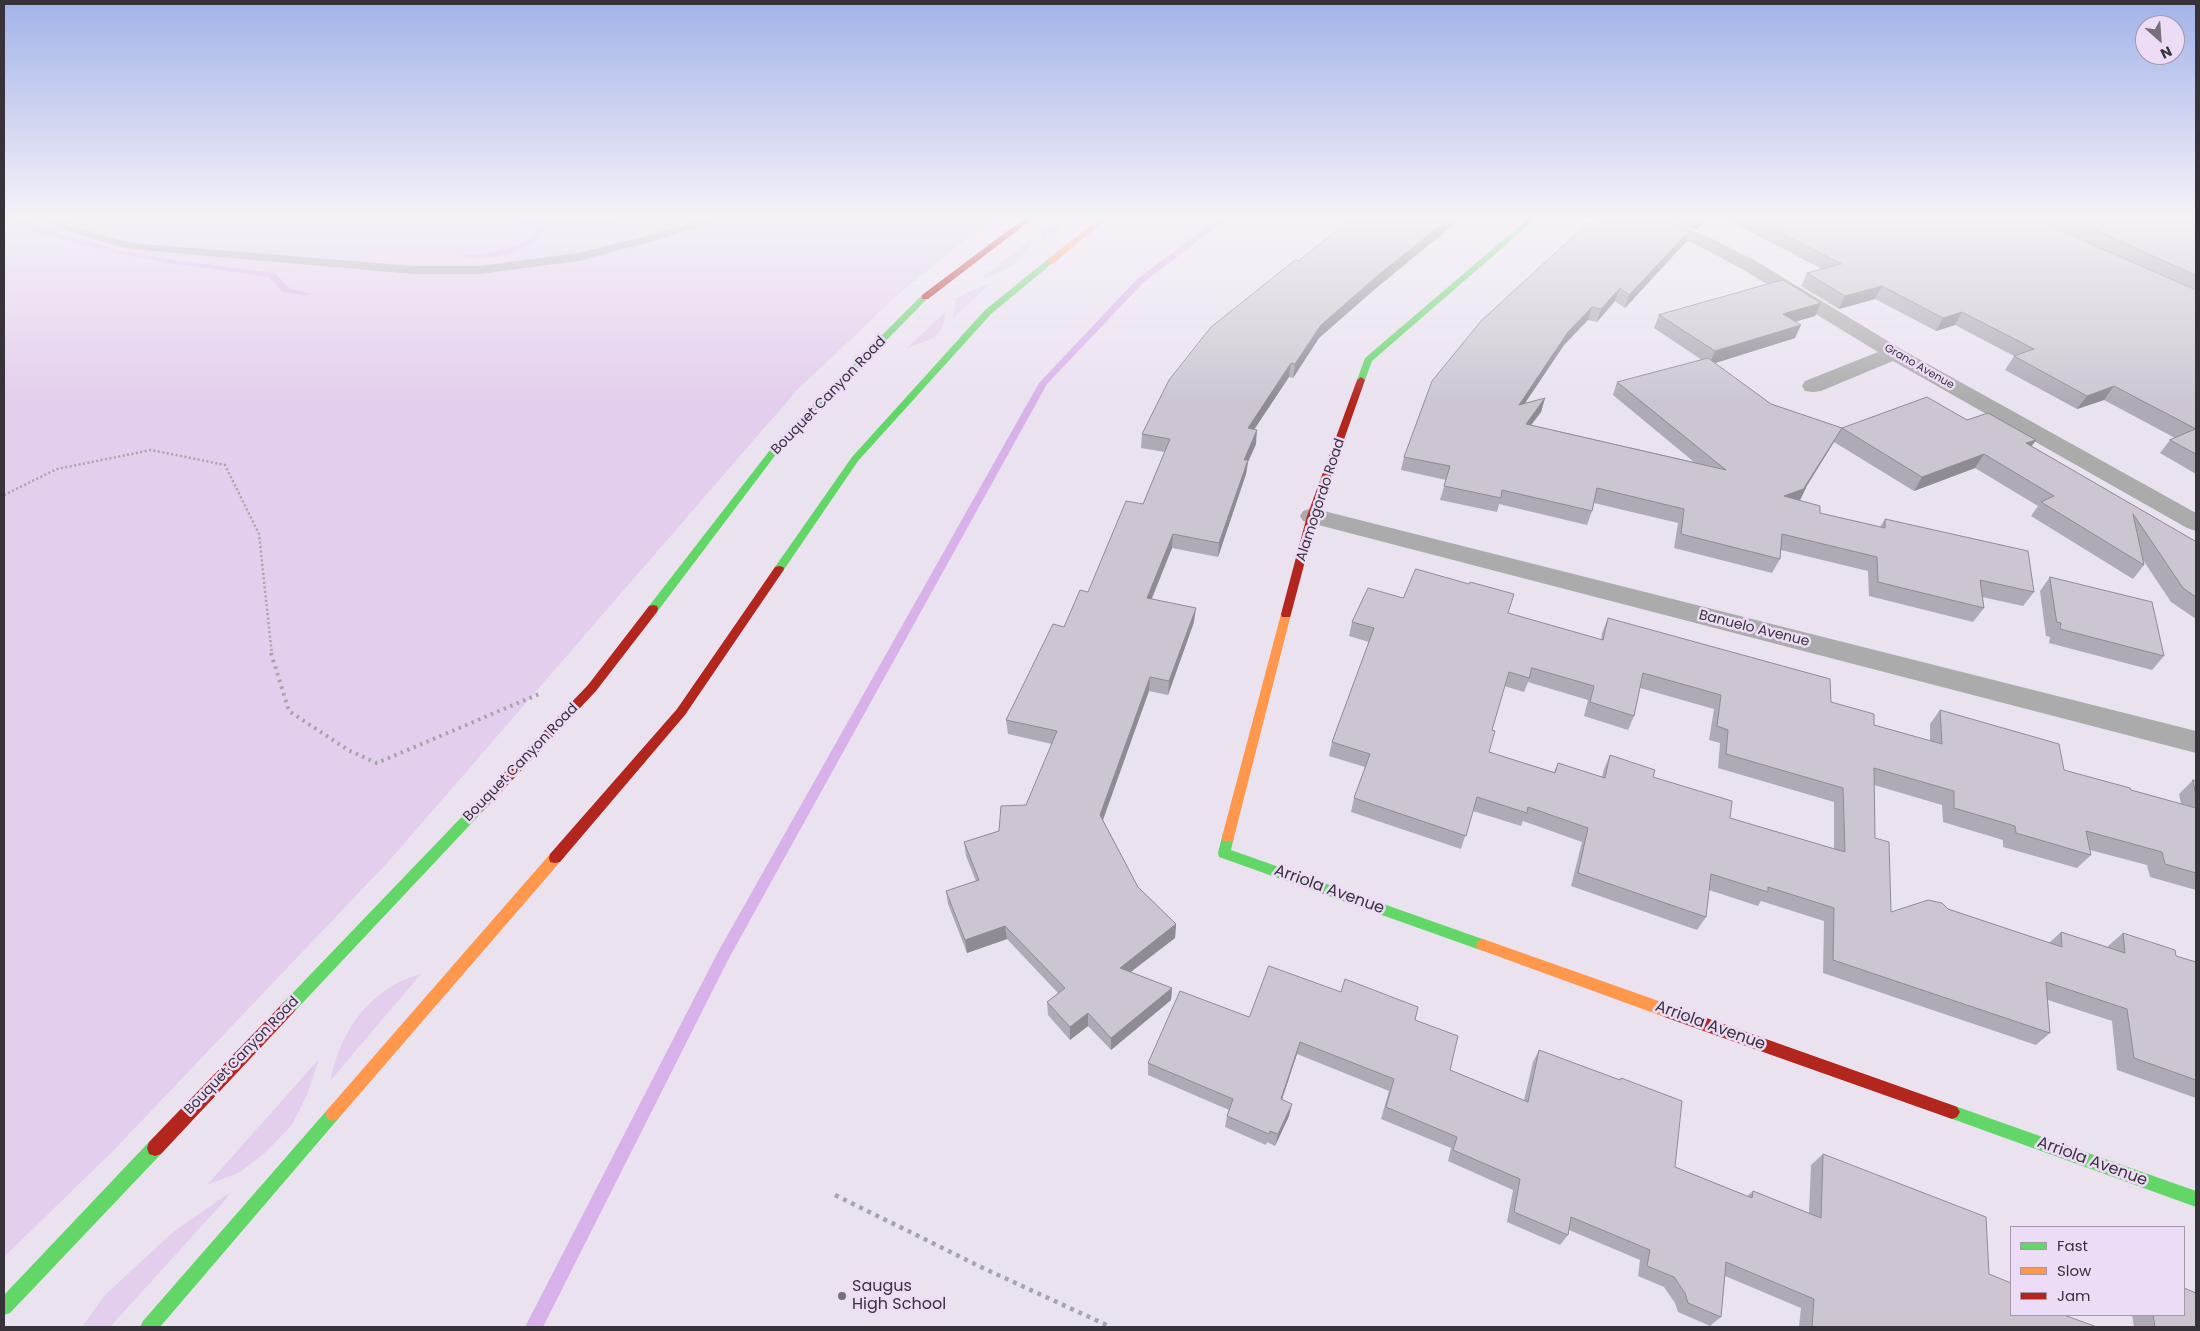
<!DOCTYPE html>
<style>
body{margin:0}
#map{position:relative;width:2200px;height:1331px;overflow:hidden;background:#ebe2f0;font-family:Poppins,sans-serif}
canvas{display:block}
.frame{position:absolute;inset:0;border:5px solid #38323b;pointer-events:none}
.legend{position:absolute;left:2010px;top:1226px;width:175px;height:90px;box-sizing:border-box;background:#eddcf6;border:1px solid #a598ab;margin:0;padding:6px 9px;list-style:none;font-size:15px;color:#38323b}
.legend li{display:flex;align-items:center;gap:10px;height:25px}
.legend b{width:25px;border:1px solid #a598ab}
.north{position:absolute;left:2135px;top:15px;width:50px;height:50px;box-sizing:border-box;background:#eddcf6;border:1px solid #a598ab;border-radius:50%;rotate:154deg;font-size:14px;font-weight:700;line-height:20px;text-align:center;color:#38323b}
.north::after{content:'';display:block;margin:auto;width:18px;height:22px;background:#77707a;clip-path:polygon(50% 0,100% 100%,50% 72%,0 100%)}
</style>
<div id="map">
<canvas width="2200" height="1331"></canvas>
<div class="frame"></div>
<ul class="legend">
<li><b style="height:6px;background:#63d668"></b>Fast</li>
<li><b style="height:6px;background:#ff974d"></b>Slow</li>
<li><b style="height:6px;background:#b3261e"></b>Jam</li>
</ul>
<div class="north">N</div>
</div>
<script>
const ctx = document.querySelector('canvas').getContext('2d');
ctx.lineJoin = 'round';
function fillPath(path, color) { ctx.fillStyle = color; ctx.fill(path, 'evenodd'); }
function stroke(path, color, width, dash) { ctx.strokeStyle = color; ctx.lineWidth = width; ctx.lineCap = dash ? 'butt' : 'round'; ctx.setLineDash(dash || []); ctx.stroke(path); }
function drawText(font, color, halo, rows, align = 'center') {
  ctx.font = font + ' Poppins,sans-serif'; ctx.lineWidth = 5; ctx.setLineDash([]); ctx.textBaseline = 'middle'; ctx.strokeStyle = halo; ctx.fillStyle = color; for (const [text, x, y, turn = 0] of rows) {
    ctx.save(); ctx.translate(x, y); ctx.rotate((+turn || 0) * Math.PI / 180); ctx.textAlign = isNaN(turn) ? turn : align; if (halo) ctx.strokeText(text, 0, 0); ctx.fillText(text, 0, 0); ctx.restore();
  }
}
fillPath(new Path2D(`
 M4,217h1000l-29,16 -72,57 -105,99 -409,472 -276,290 -109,106z
 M1063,217h13l-38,28 7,-15z
 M1032,238c-3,24 -32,34 -51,41z
 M990,284l-37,34 3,-19 11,-7z
 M945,312c0,26 -17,28 -38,36z
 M421,974l-91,107c10,-49 40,-94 91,-107z
 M319,1059l-12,36 -15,30 -26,27 -26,20 -33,13z
 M229,1193l-3,6 -116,128h-28l23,-32 67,-62z`), '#e3ceed');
fillPath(new Path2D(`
 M520,217h128c-42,8 -86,11 -129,9z`), '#d9b1ea');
fillPath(new Path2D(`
 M4,217h9l42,16 63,17 51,9 106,14 14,15 21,6 -4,2 -23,-4 -14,-15 -100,-14 -51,-9 -76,-20 -30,-12z
 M544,217h8c-11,35 -55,43 -86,41l-4,-2 4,-2c28,1 68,-6 78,-37z
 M1220,217h9l-86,66 -96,101 -319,576 -185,367h-18l193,-375 321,-569 98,-104z`), '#d9b1ea');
stroke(new Path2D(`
 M4,495l53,-26 94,-19 74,15 34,69 13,121`), '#a7a5a7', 2.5, [2, 2.5]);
stroke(new Path2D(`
 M271,653l18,58 59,39 29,13 162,-69`), '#a7a5a7', 4, [2.5, 4.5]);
stroke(new Path2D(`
 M835,1195l148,73 128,59`), '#a7a5a7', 4.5, [4, 5]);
fillPath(new Path2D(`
 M39,217h15l27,12 50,14 282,23h67l98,-13 61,-15 69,-21h17l-2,2 -76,24 -69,18 -98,13h-67l-283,-25 -57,-16z`), '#acabab');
fillPath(new Path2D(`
 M1631,217h25l53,20 47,24 145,88 295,164v18l-9,-3 -294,-167 -72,30 -8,1 -8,-1 -3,-5 3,-5 73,-29 -136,-83 -45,-24 -63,-24z
 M1312,508l884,223v22l-893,-232 -3,-5 3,-5z`), '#acabab');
fillPath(new Path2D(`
 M1530,217h8l-166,144 -7,19 -1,2h-6l-1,-2 8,-22z
 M1048,259l7,2 -64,53 -133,147 -75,110h-8l-1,-2 1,-2 77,-110 133,-147z
 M922,295l7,2 -146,148 -126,167h-8l-1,-3 1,-3 128,-165z
 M480,801l4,1 2,4 -2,4 -190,202 -5,2 -5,-2 -2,-5 2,-5 192,-200z
 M1228,832l5,1 1,4 -3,13 257,91 2,4 -2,4 -5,2 -264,-94 -1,-4 5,-20z
 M1952,1105l244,86v16l-249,-90 -3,-5 3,-5z
 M333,1107l5,2 3,5 -3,5 -178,208h-20l3,-6 185,-212z
 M155,1140l6,2 2,6 -2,6 -151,159 -6,2v-20l145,-153z`), '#63d668');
fillPath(new Path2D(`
 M1101,217h8l-55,46h-6v-4z
 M1286,610l5,4 -57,223 -1,4 -5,1 -5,-1 -1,-4 59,-223z
 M555,853l5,1 1,4 -1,4 -222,257 -5,2 -5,-2 -3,-5 3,-5 222,-255z
 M1483,939l187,66 5,2 2,5 -2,5 -5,2 -192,-70 -2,-4 2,-4z`), '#ff974d');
fillPath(new Path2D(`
 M1026,217h9l-107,82h-6v-4z
 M1361,377l4,3 -48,136 -26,98 -1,3h-8l-1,-3 26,-98 50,-136z
 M779,566l4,1 1,2 -1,2 -98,144 -125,147 -5,1 -5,-1 -1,-4 1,-4 127,-145 98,-142z
 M653,605l4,1 1,3 -1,3 -61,79 -112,119 -4,1 -4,-1 -2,-4 2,-4 112,-117 61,-79z
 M289,1000l5,2 2,5 -2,5 -133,142 -6,2 -6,-2 -2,-6 2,-6 135,-140z
 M1670,1005l282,100 5,2 3,5 -3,5 -5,2 -282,-100 -5,-2 -2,-5 2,-5z`), '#b3261e');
fillPath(new Path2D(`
 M1345,217h118l-88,72 -56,49 -26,40 -4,-1 -35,52 2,15 -8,18 -2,12 -28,83 -46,-9 -20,51 42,23 -26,73 -19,-4 -46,129 35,67 38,37 -1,14 -44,34 41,16 -1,12 -60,50 -23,-24 -18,14 -22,-25 -1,-13 11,-9 -51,-54 -40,14 -19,-49 -2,-13 30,-10 -10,-25 -2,-14 35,-11 27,-26 26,-61 -44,-10 -2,-14 58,-93 24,-35 55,-88 22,-52 -24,-4 1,-14 156,-173 46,-36z
 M1661,217h48l-13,13z
 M1722,217h307l77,34 -74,-34h164v257l-36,-21 10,-13 5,-2 -71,-38 -27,9 -72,-39 9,-14 -59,-31 -19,6 -61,-32 -36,10 -38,-23 6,-13 15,-4z
 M1594,224l96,6 -5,13 -60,65 -10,-7 -18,21 -9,-2 -24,25 -39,58 20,-5 -4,14 -10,13 163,37 -81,-67 4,-13 85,-22 -48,-32 5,-13 162,-12 -6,13 -19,5 -1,17 -80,25 56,41 71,24 125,-8 64,26 164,95 1,-1v79l-25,-17 -28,-42 1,5 -11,14 -102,-63 7,-10 -63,-38 -61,23 -80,-49 -29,46 -5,12 20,13 60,14 5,-8 149,73 -11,14 -41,-9 2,11 -11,14 -104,-26 -1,-25 -87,-21 -1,9 -8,14 -98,-25 4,-25 -84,-20 -2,8 -5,14 -88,-21 -2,8 -57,-12 6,-20 -45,-10 3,-13z
 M2050,577l114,79 -12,14 -103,-27 1,-6 -4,-1 -6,-45z
 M1403,598l105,15 93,27 1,-7 6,-15 223,84 43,23 56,16v-17l10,-14 124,60 67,20 50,14 -2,-10 14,-14 3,1v109l-46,-13 -3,-12 -57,-15 1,5 -14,13 -74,-21v-7l-60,-18 -1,-17 -68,-20 1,53 16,74 57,-3 101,34 12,-11 47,15v-1l15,-13 53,23 20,6v136l-79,-28 -5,-49 -64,-21 2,33 -14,12 -213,-72 1,-52 -63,-20 -3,5 -49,-16 -3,27 -9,13 -126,-44 11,-44 -59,-21 -2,5 -48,-15 -12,38 -110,-37 3,-14 11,-31 -36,-11 3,-14 37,-100 -20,-6 3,-14zM1528,682l60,18 -4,16 44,14 6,-14 6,-28 74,21 -5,31 11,3 -2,25 116,34v47l-104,-31 -77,-41 -43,-22 -6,14 -2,8 -44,-14 -4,9 -65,-20 3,-22 12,-44 20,6z
 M1249,1017l166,3 35,50 74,30 9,-38 6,-12 80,30 2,-2 54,89 72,29 6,-5 56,22 2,-48 12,-11 166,120 22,41 86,12h-298l2,-19 -76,-32 -4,41 -11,9 -32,-14 -3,-9 -11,-16 -26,-11 2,-16 -71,-30 -1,5 -8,10 -53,-23 6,-32 -65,-29 3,-13 -70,-29 8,-28 -92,-37 -15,46 7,16 -14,30 -8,-4 -1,3 -41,-18 2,-11 2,-6 -81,-35v-12z
 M2132,1315h52l12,12h-62z`), '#b0aab4');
fillPath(new Path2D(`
 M1451,217h12l-88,72 -56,49 -26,40 2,-14 26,-39 56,-49z
 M1702,217h7l-13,13 5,-12z
 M1690,230l-5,13 -60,65 4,-13z
 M1882,286l-7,13 -36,10 6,-13z
 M1620,288l-5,13 -18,21 4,-13z
 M1821,303l-6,13 -38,11 6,-13z
 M1592,307l-4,13 -24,25 -49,73 4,-13 49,-73z
 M1962,312l-7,13 -19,6 7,-13z
 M1801,325l-6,13 -86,27 6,-14z
 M1291,363l-2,14 -43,65 2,-14z
 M2114,386l-10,14 -27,9 10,-13z
 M1545,398l-4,14 -19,25 4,-13z
 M1842,428l-8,14 -29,47 1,-1 -7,14 -15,-6z
 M1257,430l-1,14 -8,18 -2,12 -28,83 1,-14 25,-83z
 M2036,440l-10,14v-11z
 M1984,454l-9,14 -61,23 8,-14z
 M1173,534l-1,14 -26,64 1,-14z
 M1196,608l-2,14 -26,73 1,-14z
 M1150,677l-1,14 -49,137v-13z
 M1176,924l-1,14 -55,42v-12z
 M1005,926l2,13 -40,14 -2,-13z
 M1172,988l-1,12 -60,50v-12z
 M1088,1013v13l-18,14v-13z
 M1300,1042l-3,12 -19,57 3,-12z
 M1292,1104l-3,12 -14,30 3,-12z`), '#908b92');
const building = new Path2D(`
 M1354,217h97l-74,59 -56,49 -26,39 -4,-1 -43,65 9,2 -13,30h4l-29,83 -46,-9 -26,64 49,10 -27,73 -19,-4 -50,138 38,72 38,37 -56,44 52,20 -61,50 -23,-25 -18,14 -23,-25 18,-14 -60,-62 -40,14 -19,-49 33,-11 -15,-38 35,-11 2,-25 25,-1 31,-74 -51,-11 47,-96 11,3 16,-37 8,2 38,-91 17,3 27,-65 -28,-5 27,-54 42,-53 84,-67 3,1z
 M1602,217h53l35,13 -61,65 -9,-7 -19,21 -9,-2 -24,25 -49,73 26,-7 -19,26 200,46 -109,-88 91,-24 63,46 71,24 85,-31 40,23 21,-7 48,27 -10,3 169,98 1,-1v57l-13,-9 -50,-74 11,51 -103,-63 13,-6 -70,-42 -62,23 -80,-49 -38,60h2l-22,8 36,10v7l65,15v-9l143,32 6,41 -54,-12 4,28 -106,-26 -1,-25 -95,-23 -2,25 -99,-25 3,-25 -87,-21 -5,23 -90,-21 -1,8 -57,-12 6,-20 -46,-9 28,-76 49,-60 108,-99 5,2z
 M1750,217h279l167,73v139l-82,-43 -27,10 -73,-40 20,-7 -72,-37 -19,6 -61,-32 -37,10 -38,-23 34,-9z
 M2067,217h129v58z
 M1783,280l38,23 -38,11 18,11 -86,26 -56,-36z
 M2196,429v25l-26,-14z
 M1416,569l53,15 1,-2 44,12 -6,19 95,27 5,-22 222,61 1,23 43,12v11l68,19 -2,-34 119,34 5,26 66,18 1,2 65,18v65l-31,-9 -3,-12 -76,-21 5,24 -75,-22 -1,-7 -61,-18v-17l-80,-23 1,70 14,4 2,70 37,-12 14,3 6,6 114,38 -1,-15 64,21 -2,-20 52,17 1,6 20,6v118l-62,-22 -7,-49 -81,-27 4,51 -217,-73 1,-52 -66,-21v5l-57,-18 -5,43 -128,-44 10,-45 -60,-21 -1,6 -50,-16 -11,39 -112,-38 16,-44 -38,-12 42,-114 -22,-6 16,-34 35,10zM1532,668l62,18 -4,16 44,14 9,-43 78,22 -4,31 11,4 -2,24 117,34 2,64 -115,-34 2,-17 -79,-24 2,-7 -45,-15 -5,23 -47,-15 -3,10 -66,-21 6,-21 -3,-1 17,-58 20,6z
 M2050,577l102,25 12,54 -104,-27 1,-6 -4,-1z
 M2193,780l3,1v14z
 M1269,966l72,26 4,-13 73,28 -3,13 43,16 -8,34 78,32 11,-52 81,30 1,-2 61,23 -7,66 77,31 1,-7 68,27 2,-64 163,63 3,57 22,9v32h53l33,12h-285l2,-28 -88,-37 -5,55 -33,-14 -3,-10 -11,-16 -27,-11 3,-16 -79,-33 -3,18 -54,-23 6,-33 -67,-29 4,-13 -71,-30 8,-28 -94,-37 -19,57 11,5 -14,30 -8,-3 -1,3 -42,-18 6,-17 -85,-36 32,-72 69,26z
 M2184,1288l12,5v34h-41l-2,-12h31z`);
fillPath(building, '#cdc6d1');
stroke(building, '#908b92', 1);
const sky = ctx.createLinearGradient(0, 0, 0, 403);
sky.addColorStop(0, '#a2b3e9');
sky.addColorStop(0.54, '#f6f2f8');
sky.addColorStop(1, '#f6f2f800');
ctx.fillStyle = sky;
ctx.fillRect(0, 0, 2200, 403);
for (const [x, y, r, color] of [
 [842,1296,5,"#77707a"]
]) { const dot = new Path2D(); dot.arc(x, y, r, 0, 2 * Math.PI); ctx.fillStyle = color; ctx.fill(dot); stroke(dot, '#eddcf6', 2); }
drawText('11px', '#38323b', '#eddcf6', [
 ["Grano Avenue",1919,367,30]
]);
drawText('14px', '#38323b', '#eddcf6', [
 ["Bouquet Canyon Road",829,396,-46],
 ["Alamogordo Road",1321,500,-72],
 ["Banuelo Avenue",1754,629,14],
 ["Bouquet Canyon Road",521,763,-46],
 ["Bouquet Canyon Road",242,1056,-46]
]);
drawText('16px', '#38323b', '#eddcf6', [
 ["Arriola Avenue",1329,890,20],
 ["Arriola Avenue",1710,1026,20],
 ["Arriola Avenue",2092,1162,20]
]);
drawText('16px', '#38323b', '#eddcf6', [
 ["Saugus",852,1287],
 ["High School",852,1305]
], 'left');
</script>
